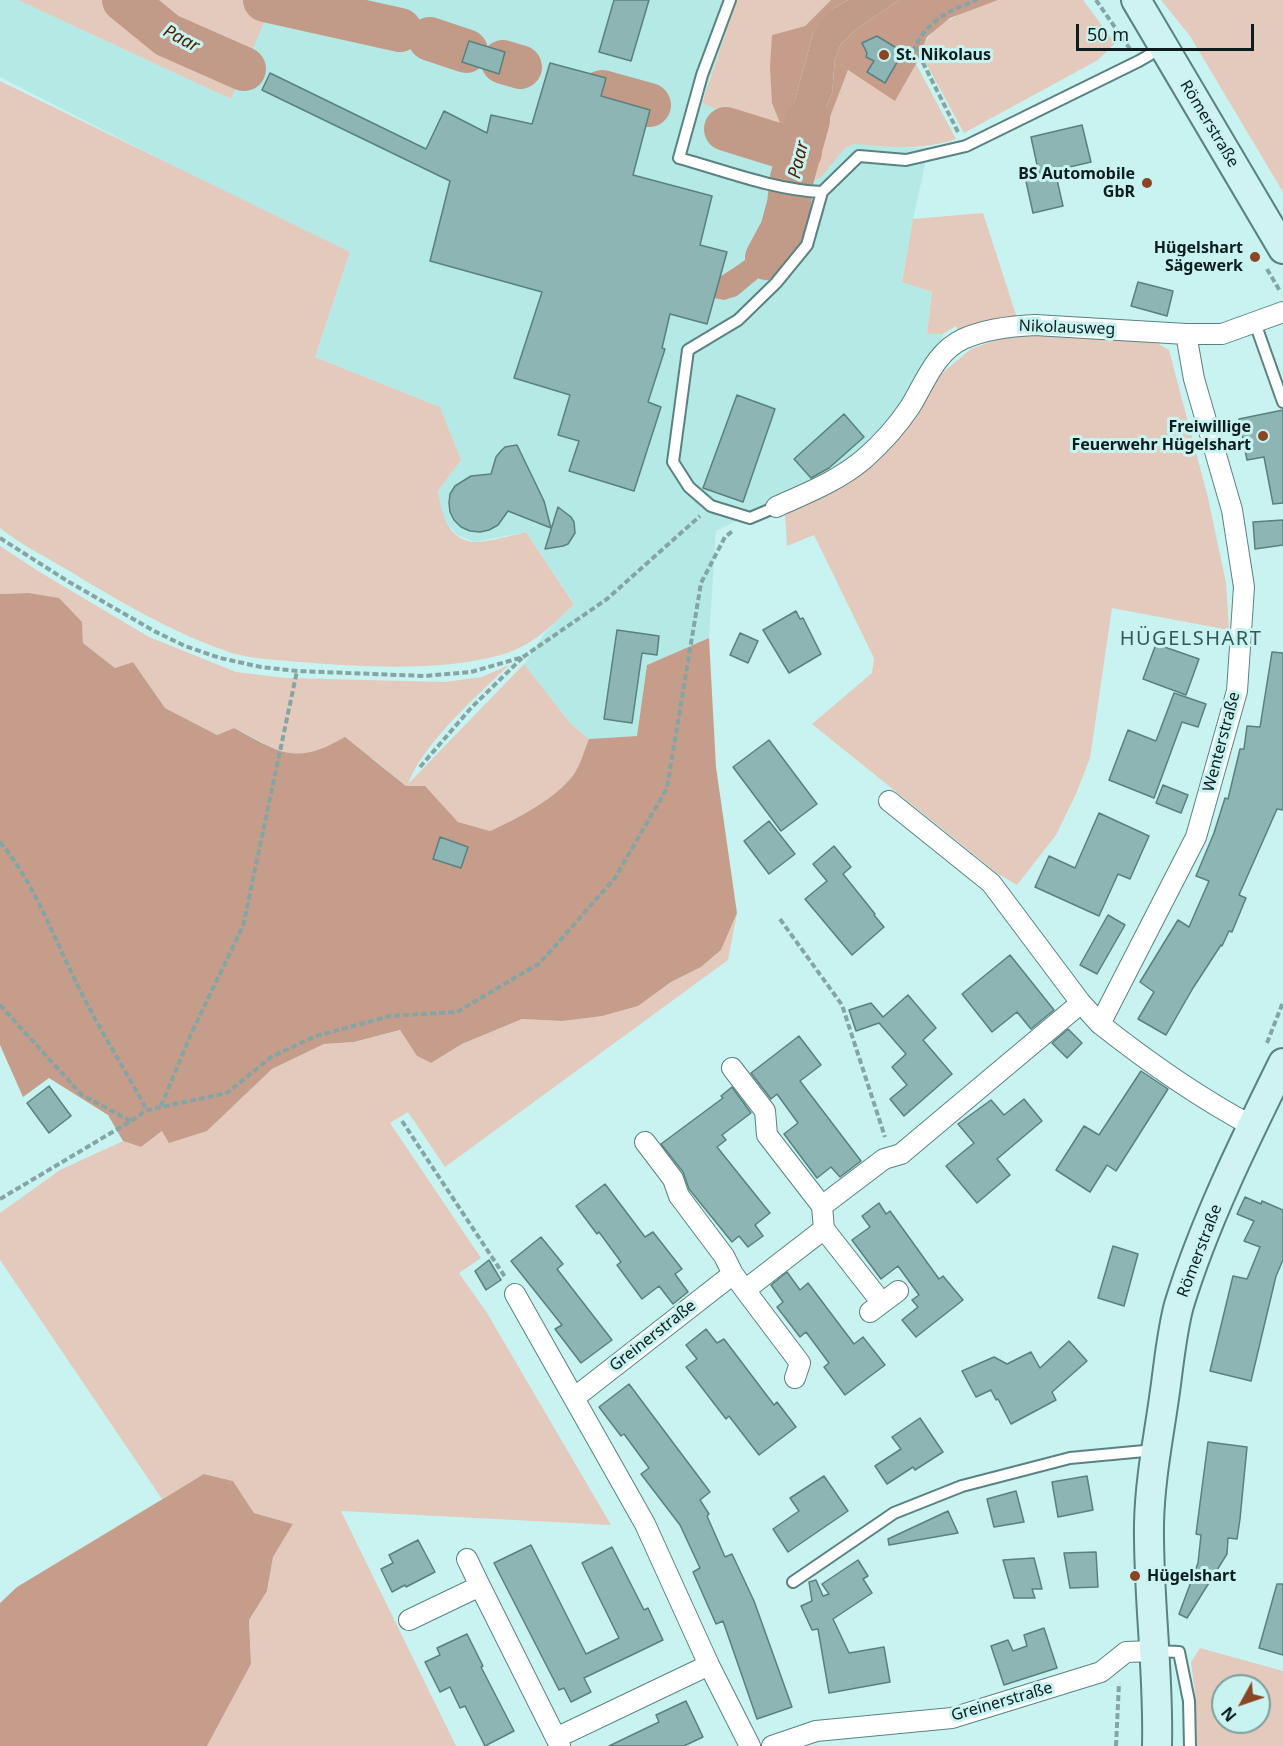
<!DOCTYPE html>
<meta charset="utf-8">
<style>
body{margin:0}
#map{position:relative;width:1283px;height:1746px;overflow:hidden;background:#c8f3f1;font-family:"Noto Sans",sans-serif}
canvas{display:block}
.north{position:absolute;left:1211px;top:1674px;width:60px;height:60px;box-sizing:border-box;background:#c8f3f1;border:2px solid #7d9d9c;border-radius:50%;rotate:230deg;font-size:16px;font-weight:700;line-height:24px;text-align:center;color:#0d1d1d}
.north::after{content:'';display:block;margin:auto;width:21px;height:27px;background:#8c4522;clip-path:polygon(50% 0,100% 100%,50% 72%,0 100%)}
.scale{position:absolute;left:1076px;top:24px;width:178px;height:27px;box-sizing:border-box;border:3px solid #0d1d1d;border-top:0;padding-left:8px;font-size:18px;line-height:21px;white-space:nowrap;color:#0d1d1d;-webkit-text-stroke:4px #c8f3f1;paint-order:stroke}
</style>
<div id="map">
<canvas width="1283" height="1746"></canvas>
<div class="north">N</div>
<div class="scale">50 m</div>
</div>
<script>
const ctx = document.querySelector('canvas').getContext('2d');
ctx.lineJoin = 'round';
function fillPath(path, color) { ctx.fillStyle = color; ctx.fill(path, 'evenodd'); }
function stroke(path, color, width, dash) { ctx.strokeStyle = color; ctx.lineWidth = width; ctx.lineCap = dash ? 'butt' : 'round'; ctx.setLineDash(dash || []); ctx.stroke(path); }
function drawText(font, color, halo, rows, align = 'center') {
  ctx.font = font + ' "Noto Sans",sans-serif'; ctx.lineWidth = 6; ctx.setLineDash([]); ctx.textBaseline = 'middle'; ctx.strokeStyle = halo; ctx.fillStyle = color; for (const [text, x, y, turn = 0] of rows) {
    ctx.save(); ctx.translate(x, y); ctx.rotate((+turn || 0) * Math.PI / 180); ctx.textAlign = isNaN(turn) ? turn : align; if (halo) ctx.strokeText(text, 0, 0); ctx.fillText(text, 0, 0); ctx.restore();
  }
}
fillPath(new Path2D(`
 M0,0h18l213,99 43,-99h463l-35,103 85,37 -4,36 30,5 32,-33 10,-4 63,4 11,-1 -16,72 -11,62 30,11 -5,42h16l-2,10 -23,28 -23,42 -58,57 -121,60 -7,107 -62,27 -10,71 -48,3 -18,-15 -47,-60 20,-30 30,-31 -48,-71 -52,10 -17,-7 -15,-17 -4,-27 23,-31 -21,-53 -125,-50 35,-105 -161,-78 -189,-97z`), '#b4e9e6');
fillPath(new Path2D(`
 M18,0h256l-43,99z
 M737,0h94l-26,26 -33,9v68l8,20 1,14 -79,-34z
 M998,0h85l32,43 -17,17 -134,73 -44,-81c15,-34 46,-40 78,-52z
 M1161,0h122v192l-93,-156z
 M916,64l40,75c-37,12 -64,8 -101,5l-10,4 -24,29 -8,4 -10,-1 7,-38 17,-17 21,-55 47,30z
 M0,81l350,171 -35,105 125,50 21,53 -23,31c3,21 9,48 35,51 11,1 41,-7 53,-10l48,72c-20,20 -41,41 -70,50 -61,18 -141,13 -204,8 -22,-2 -47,-3 -68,-9 -60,-20 -113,-52 -166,-84 -22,-13 -46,-25 -66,-41z
 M983,213l34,105 -59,12 -2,-4 -13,8h-16l5,-42 -30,-10 11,-63z
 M1011,335h54l90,7 14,8 39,148 18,85 3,47 -117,-22 -22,150 -14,36 -20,41 -39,50 -20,-12 -185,-149 60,-51 2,-15 -60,-123 -27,11 -2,-33 68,-34 83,-101 35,-29z
 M0,546l38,25 111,66 87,35 50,6 159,4 37,-5 27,-12c-31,30 -87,79 -101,119l116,-120 47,60 18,15c-5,11 -8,25 -15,35 -17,24 -57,45 -84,57l-32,-9 -33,-35 -19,-1 -34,-28 -49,-8 -30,5 -20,-7 -39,-20 -17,7 -52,-27 -32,-46 -18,6 -32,-25 -1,-21 -54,-29 -28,1z
 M737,913l-9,47 -283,207 -37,-55 -18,11 91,135 -22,15 28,40 124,212 -270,-14 115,235h-249l44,-82 -2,-44 18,-29 6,-34 20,-33 -39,-11 -21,-32 -28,-7 -43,25 -162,-239v-47l60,-43 63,-29 18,6 21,-16h45l65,-62 52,-25 30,-2 47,-12 16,26 14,7 31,-19 60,-25 40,2 76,-15 33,-24 30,-15 20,-17z
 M1200,1648l83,23v75h-86l-2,-54 -4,-30zM1223,1686h36v36h-36z`), '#e4c9bd');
fillPath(new Path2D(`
 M831,0h17l-14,8 -21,26 -19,69 -7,37 -6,-3 -1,-14 -8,-20 -2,-36 2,-32 33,-9z
 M899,0h99l-48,18 -23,19 -11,27 -21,37 -47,-31 -21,55 -17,17 22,-48 3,-36 6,-14 14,-14z
 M28,593l31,5 23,24 1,21 32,25 18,-6 32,46 52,27 17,-7c47,25 61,38 111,9l61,49h19l33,36 32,9c27,-12 67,-33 84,-57 7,-10 10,-24 15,-35l48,-3 10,-71 62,-27 7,129 21,146 -16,37 -20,17 -30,15 -33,24 -36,10 -40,5 -40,-2 -60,25 -31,19 -14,-7 -17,-26 -46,12 -30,2 -52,25 -65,62 -38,12 -7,-12 -21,16 -18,-6 -15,-26 -59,-37 -26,19 -23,-52v-451z
 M204,1474l29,7 21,32 39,11 -20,33 -6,34 -18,29 2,44 -44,82h-207v-143l17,-16z`), '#c69d8b');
fillPath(new Path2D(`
 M848,0h51l-44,30 -14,14 -6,14 -3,36 -22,48 -7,38 -21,-4 12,-73 19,-69 11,-16 10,-10z
 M779,202l20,4 -6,35 -5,14 -10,11 -17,10 -24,20 -13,4 -10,-2 -14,-23 19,5 1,-3c17,-12 41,-24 49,-44 4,-10 6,-21 10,-31z`), '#c29a88');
stroke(new Path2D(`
 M124,0l43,35 77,34
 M265,0l135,30
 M430,39l36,12
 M503,62l17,5
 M602,92l47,13
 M726,129l74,23
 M767,258l15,-28 7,-26 3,-26 16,-58`), '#c29a88', 44);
const building = new Path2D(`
 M614,0h35l-18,61 -32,-9z
 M877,36l26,16 -18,31 -18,-11 7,-11 -8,-4 1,-4 -5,-10z
 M469,41l36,11 -6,22 -37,-12z
 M550,63l56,15 -5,18 49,14 -17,65 79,21 -12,49 27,7 -20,72 -37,-10 -8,34 3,1 -17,53 13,5 -27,84 -65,-20 10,-30 -21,-6 12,-40 -56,-17 28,-86 -112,-31 20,-80 -188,-91 8,-17 156,76 18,-38 43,22 4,-18 41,9z
 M1082,125l9,37 -47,11 11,-2 8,35 -30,7 -8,-36 14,-3 -8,-37z
 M1138,282l35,9 -6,25 -36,-10z
 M737,395l38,14 -32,93 -40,-14z
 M1283,410v93l-10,1 -9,-47 -17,3 -8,-41z
 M844,414l20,23 -35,31 -18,10 -17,-19z
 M517,445l27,56 7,27 -43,-17 -10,14 -9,5 -9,2 -10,-1 -9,-4 -7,-7 -4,-8 -1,-9 1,-9 5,-8 16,-10 20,-2 5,-17 4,-5 5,-5z
 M558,507l13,10 3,5 1,11 -7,11 -5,2 -18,3z
 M1283,520v25l-28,4 -2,-27z
 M796,611l4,8 3,-1 18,36 -32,19 -26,-43z
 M617,630l42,6 -2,19 -15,-2 -10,70 -28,-4z
 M740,633l18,8 -10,22 -18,-8z
 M1156,644l43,15 -13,36 -43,-16z
 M1272,652l11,1v157l-6,-1 -38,86 7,3 -14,34 -3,-1 -7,15 -1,-1 -28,43 -27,47 -28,-16 16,-27 -14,-10 38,-62 11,7 20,-46 -13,-5 18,-43 11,-35 3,1 12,-50h4l3,-23 13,1z
 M1174,693l32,11 -8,23 -16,-5 -28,76 -45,-18 19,-50 28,11z
 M769,740l48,64 -36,27 -48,-64z
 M1163,785l25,10 -7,18 -25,-10z
 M1099,813l50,23 -19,43 -12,-5 -19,42 -64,-29 14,-31 26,12z
 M769,821l26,33 -26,20 -25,-33z
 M440,837l28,10 -7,21 -28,-9z
 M834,846l17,21 -8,7 32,40 -1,1 10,12 -32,28 -47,-56 22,-18 -14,-17z
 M1108,915l17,10 -28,49 -17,-9z
 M1010,955l44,55 -23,19 -14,-17 -25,20 -30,-38z
 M908,995l28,33 -13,12 29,34 -48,42 -14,-17 17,-14 -15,-18 14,-13 -27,-31 -23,8 -7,-21 22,-7 12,14z
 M1068,1029l14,14 -15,15 -15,-15z
 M799,1036l22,29 -21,16 61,80 -21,16 -9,-10 -14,11 -33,-44 14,-11 -21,-29 -6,5 -20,-26z
 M1141,1071l27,18 -52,82 -9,-6 -17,27 -34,-22 28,-44 15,9z
 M49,1086l22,30 -22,17 -22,-30z
 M732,1087l19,26 -29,22 4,5 -9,7 53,66 -15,12 8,11 -15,11 -9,-11 -7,6 -43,-53 -6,-17 -22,-28 62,-46 -2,-2z
 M1024,1099l18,22 -45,38 13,16 -33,28 -31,-37 28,-23 -16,-19 33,-24 13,15z
 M605,1184l40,53 8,-5 29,37 -7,5 13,18 -15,12 -14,-18 -17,13 -25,-34 4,-3 -22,-30 -2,2 -21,-28z
 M1245,1197l16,7 1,-3 21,9v50l-7,16 -25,105 -41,-10 23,-95 14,3 13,-32 -16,-6 10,-20 -17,-7z
 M879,1203l7,11 4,-3 49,68 4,-3 20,24 -47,37 -14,-17 16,-13 -6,-7 7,-5 -21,-29 -17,13 -29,-39 18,-13 -8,-11z
 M541,1237l22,27 -6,5 55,71 -31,23 -26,-34 7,-4 -51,-64z
 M1113,1246l25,8 -14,52 -26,-8z
 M489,1260l12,20 -15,10 -11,-19z
 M787,1272l13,18 8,-7 46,61 9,-7 22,28 -40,30 -21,-28 5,-4 -23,-31 -6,5 -23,-30 6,-5 -12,-17z
 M706,1329l11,14 7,-4 50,66 3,-3 19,25 -37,28 -30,-39 -3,3 -40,-52 11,-8 -11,-14z
 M1069,1341l18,20 -35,31 4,8 -45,24 -13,-25 -2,1 -5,-10 -15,7 -14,-26 32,-14 13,7 24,-12 9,16z
 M629,1384l81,108 -10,8 9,14 -2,2 18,41 7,-3 22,47 38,106 -35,12 -34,-98 -7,3 -23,-52 7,-4 -20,-43 -39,-51 8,-6 -25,-34 -3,2 -22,-29z
 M920,1418l23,34 -28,18 -2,-3 -26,17 -12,-18 26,-17 -9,-12z
 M1208,1442l39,5 -7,72 -3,20 -9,-1 -1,16 -40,64 -8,-4 19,-51 3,-28 -5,-1z
 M824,1476l24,35 -60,41 -15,-23 26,-18 -9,-13z
 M1087,1476l6,34 -35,7 -6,-35z
 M1016,1491l8,31 -30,5 -7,-28z
 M948,1511l10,22 -69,12 -1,-6z
 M418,1540l17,32 -29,15 -1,-2 -13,7 -11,-23 12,-6 -4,-8z
 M531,1545l55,109 33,-16 -37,-75 30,-16 32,63 4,-2 15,32 -79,38 7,14 -20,10 -7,-14 -5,2 -65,-127z
 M1096,1552l2,35 -28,1 -6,-35z
 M1034,1558l8,31h-10l3,9h-21l-11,-38z
 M858,1560l10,16 -5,3 9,14 -39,26 16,34 35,-6 6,35 -61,11 -11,-64 -6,1 -11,-24 11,-5 -3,-19 7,-2 7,16 6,-2 -7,-10z
 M1277,1584h6v71l-24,-7z
 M1044,1628l13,40 -53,17 -13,-39 17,-6 5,11 14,-5 -3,-11z
 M467,1634l16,32 -2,1 33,64 -29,15 -20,-40 -5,2 -10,-21 -10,5 -15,-30 15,-7 -3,-7z
 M686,1701l17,36 -19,9h-75l50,-24 -3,-7z`);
fillPath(building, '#8cb5b3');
stroke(building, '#59817f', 1.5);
const lane = new Path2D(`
 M730,0l-28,75 -23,83c47,13 95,32 143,34
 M1255,323l28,79
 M776,507l-26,11 -39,-12 -22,-19 -16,-25 15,-112 50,-30 38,-37 31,-38 15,-53 37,-36 47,4 60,-14 173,-85 24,-14
 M793,1582l101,-69 68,-27 108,-28 85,-8
 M1154,1651l25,1 10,49 1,45`);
const street = new Path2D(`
 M1186,334l8,45 38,131 12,77 -7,104 -41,146 -96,187c48,38 98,73 152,102
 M776,507c31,-14 62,-26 88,-48 17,-15 34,-34 46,-52 15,-24 25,-55 53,-68 20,-9 50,-13 72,-14l151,9h36l61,-22
 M889,801l102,82 90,120 19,21
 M732,1068l33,43 2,24 55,71
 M645,1142l28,37 6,17 45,60 9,18
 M824,1229l58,74 -12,9
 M745,1290l55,73 -5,15
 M515,1294l130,230 64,141 41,81
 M882,1303l16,-12
 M574,1398l159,-124 12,16 79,-61 -2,-23 62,-47 17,-5 180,-151
 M467,1559l13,27
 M409,1620l71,-34 80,160
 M556,1738l153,-73
 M772,1746l44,-15 136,-13 149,-46 25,-20 28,-1`);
const secondary = new Path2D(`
 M1136,0l147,249
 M1157,1746c2,-74 -9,-148 -8,-222 1,-50 12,-98 18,-148 3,-23 6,-49 12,-71 25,-82 66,-165 104,-242`);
stroke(lane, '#5a8280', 14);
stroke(street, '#5a8280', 22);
stroke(secondary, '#5a8280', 32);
stroke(new Path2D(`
 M1096,0l34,49
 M958,132l-43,-85c13,-27 35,-37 62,-47
 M1267,269l13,22
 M0,538l69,44 87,50 29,14 35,12 41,9 36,4 128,5 46,-4 52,-15 84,-58 93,-83
 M420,767l51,-59 51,-50
 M0,842c35,42 53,94 77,142 21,43 47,84 70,126
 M780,919l62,86 43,132
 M0,1005l82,90 49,26
 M1267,1043l16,-41
 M161,1106l30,-72 52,-108 54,-255
 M402,1121l103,156
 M0,1199l131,-78 16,-11 80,-17 44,-36 45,-21 74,-20 67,-4 83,-49 75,-85 52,-90 34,-205 24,-46 9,-7
 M1116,1746l3,-63`), '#84a5a3', 4, [6, 3]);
stroke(lane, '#fff', 10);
stroke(street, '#fff', 20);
stroke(secondary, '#cef3f2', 28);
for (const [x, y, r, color] of [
 [884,55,6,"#8c4522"],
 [1147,183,6,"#8c4522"],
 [1255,257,6,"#8c4522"],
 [1263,436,6,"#8c4522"],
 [1135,1576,6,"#8c4522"]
]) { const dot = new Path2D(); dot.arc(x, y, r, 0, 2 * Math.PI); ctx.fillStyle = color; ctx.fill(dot); stroke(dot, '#c8f3f1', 2); }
drawText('bold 16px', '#0d1d1d', '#c8f3f1', [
 ["St. Nikolaus",896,55,"left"],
 ["BS Automobile",1135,174],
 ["GbR",1135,192],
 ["Hügelshart",1243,248],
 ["Sägewerk",1243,266],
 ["Freiwillige",1251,427],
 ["Feuerwehr Hügelshart",1251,445],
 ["Hügelshart",1147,1576,"left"]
], 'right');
drawText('16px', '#0d1d1d', '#c8f3f1', [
 ["Römerstraße",1209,124,59],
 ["Nikolausweg",1067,328,2],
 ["Wenterstraße",1222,742,-75],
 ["Römerstraße",1200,1251,-69],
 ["Greinerstraße",653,1336,-38],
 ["Greinerstraße",1002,1702,-16]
]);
drawText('italic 18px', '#501d01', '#c8f3f1', [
 ["Paar",181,39,28],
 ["Paar",799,160,-76]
]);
ctx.letterSpacing = '1.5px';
drawText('20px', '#325958', '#c8f3f1', [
 ["HÜGELSHART",1191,639]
]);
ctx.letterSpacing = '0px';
</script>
